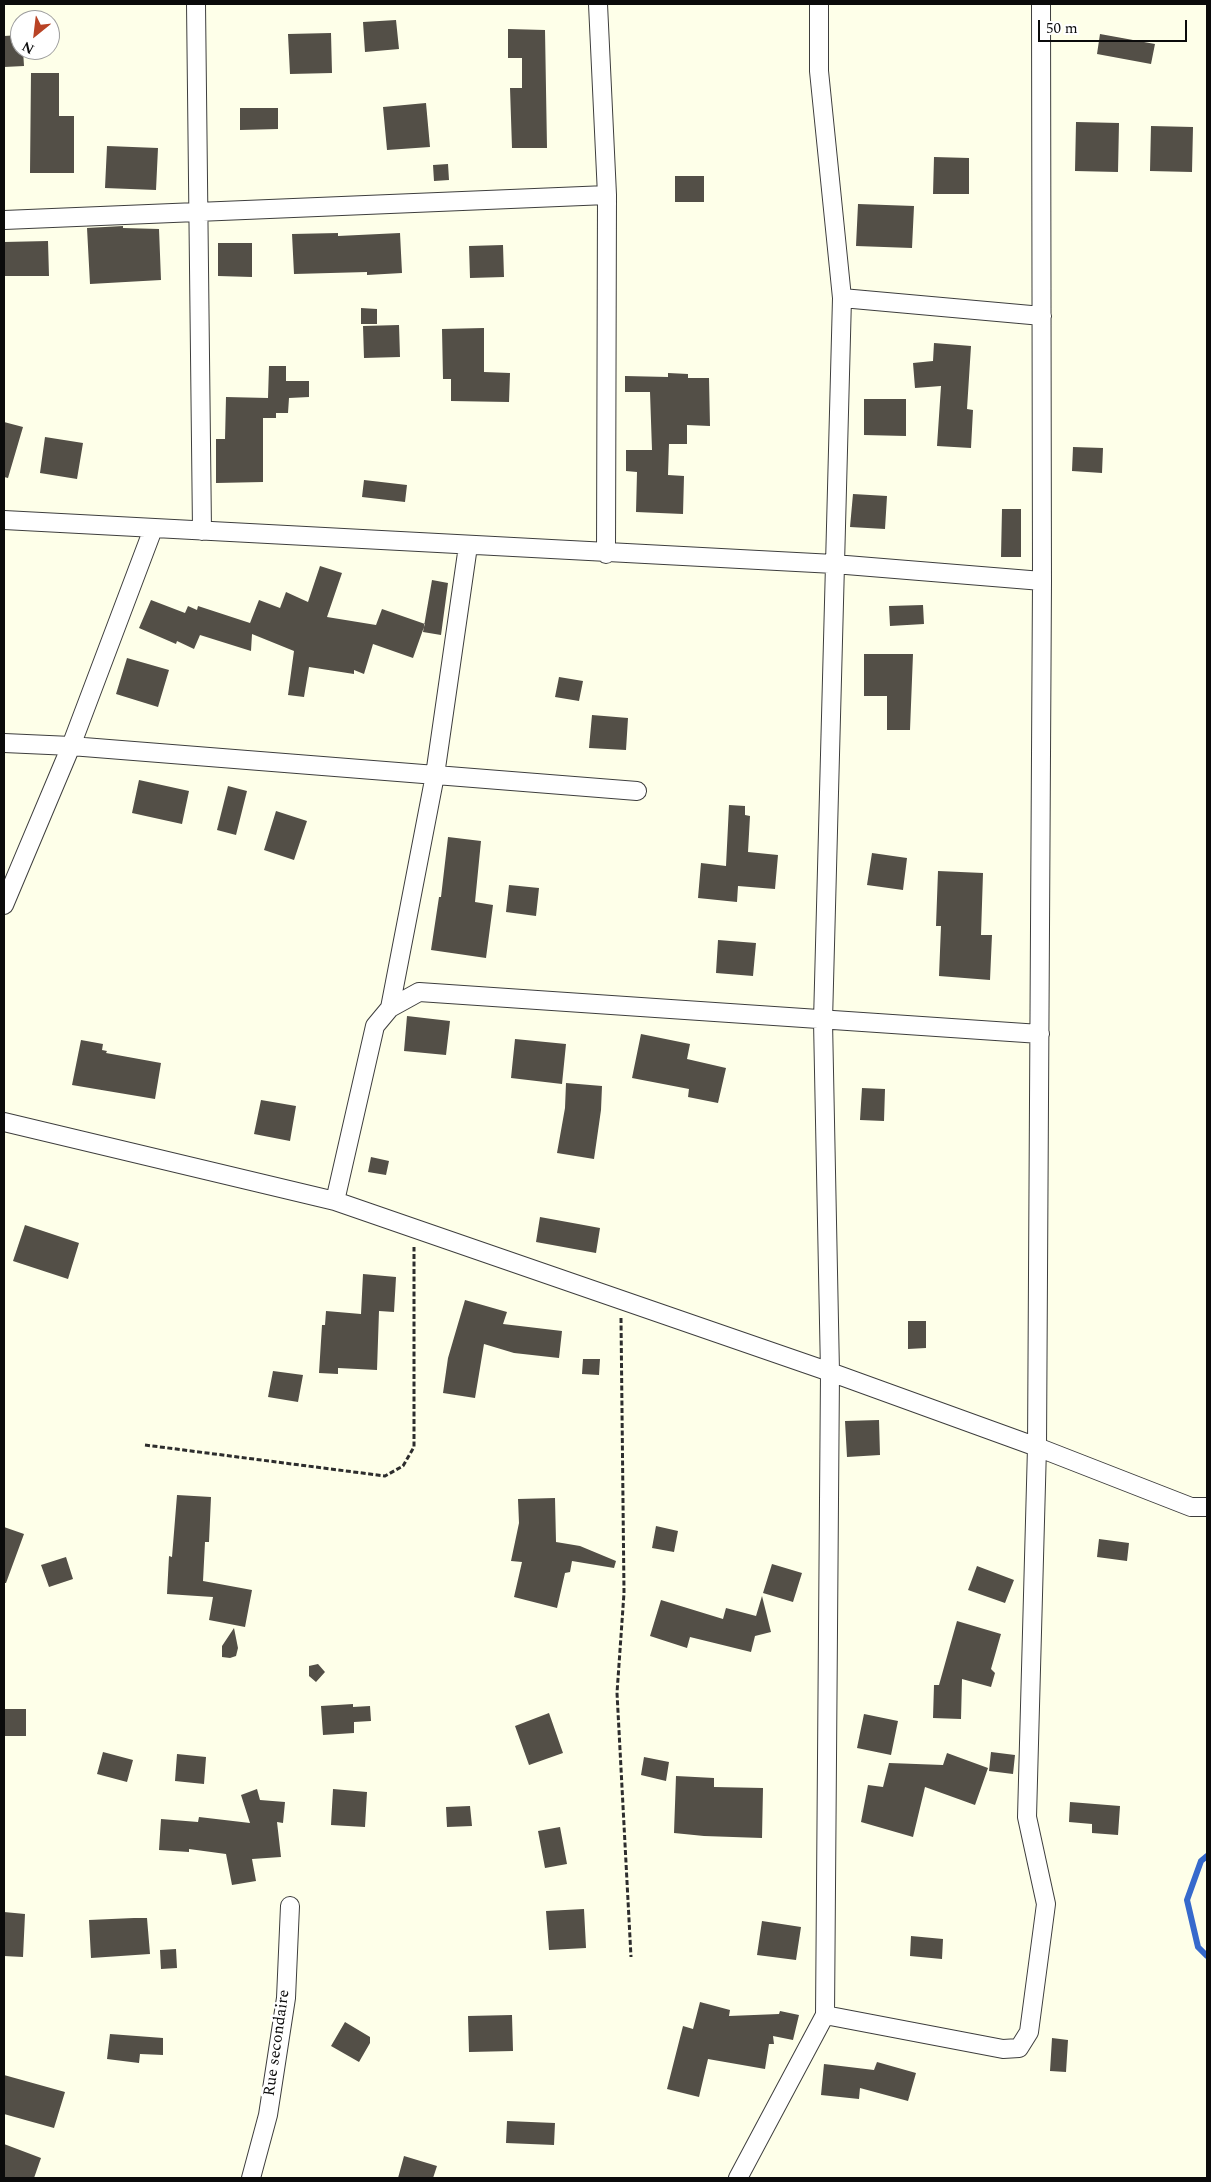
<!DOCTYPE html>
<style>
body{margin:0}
#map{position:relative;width:1211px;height:2182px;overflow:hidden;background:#feffe9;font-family:Spectral,serif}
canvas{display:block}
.frame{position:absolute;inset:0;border:5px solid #0b0b0b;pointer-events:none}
.north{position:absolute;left:10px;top:10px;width:50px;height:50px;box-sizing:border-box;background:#fff;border:1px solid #9d9d9d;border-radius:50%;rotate:209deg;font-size:14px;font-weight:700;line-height:20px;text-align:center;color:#0b0b0b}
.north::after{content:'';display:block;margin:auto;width:18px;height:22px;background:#b94325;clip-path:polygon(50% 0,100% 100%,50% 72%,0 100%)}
.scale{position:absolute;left:1038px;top:20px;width:149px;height:22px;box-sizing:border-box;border:2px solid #0b0b0b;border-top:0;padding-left:6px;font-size:15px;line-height:18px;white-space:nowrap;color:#0b0b0b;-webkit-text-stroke:4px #fff;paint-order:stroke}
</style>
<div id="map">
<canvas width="1211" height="2182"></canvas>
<div class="frame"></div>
<div class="north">N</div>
<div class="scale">50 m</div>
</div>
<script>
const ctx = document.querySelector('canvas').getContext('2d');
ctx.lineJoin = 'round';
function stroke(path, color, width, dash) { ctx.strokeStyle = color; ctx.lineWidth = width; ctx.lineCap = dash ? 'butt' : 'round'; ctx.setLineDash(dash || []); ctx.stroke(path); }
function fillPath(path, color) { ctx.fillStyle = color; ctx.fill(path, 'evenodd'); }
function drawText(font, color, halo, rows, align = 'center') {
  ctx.font = font + ' Spectral,serif'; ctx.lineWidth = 5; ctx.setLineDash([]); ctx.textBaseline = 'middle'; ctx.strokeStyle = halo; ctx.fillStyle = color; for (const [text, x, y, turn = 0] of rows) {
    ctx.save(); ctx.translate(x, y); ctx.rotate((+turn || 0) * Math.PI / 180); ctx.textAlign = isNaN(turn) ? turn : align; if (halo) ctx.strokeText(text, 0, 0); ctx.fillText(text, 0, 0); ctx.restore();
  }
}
stroke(new Path2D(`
 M1207,1856l-6,5 -14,39 11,47 9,9`), '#366acc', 6);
fillPath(new Path2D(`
 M396,20l3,29 -34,3 -2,-30z
 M508,29l37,1 2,118h-35l-2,-60h12v-30h-14z
 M331,33l1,40 -42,1 -2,-40z
 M1100,34l55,10 -4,20 -54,-10z
 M20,35v15h3l1,16 -20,1v-31z
 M31,73h28v43h15v57h-44z
 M426,103l4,44 -43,3 -4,-43z
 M240,108h38v21l-38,1z
 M1076,122l43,1 -1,49 -43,-1z
 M1151,126l42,1 -1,45 -42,-1z
 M107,146l51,2 -2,42 -51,-2z
 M934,157l35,1v36h-36z
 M448,164l1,16 -15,1 -1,-16z
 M675,176h29v26h-29z
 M858,204l56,2 -2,42 -56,-2z
 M123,226v2l36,1 2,51 -71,4 -3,-56z
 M338,233v3l62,-3 2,40 -35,2v-3l-73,2 -2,-40z
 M48,241l1,35h-45v-34z
 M218,243h34v34l-34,-1z
 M503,245l1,32 -34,1 -1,-32z
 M361,308l16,1v15h-16z
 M399,325l1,32 -36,1 -1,-32z
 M484,328v44l26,1 -1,29 -58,-1v-22h-8l-1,-50z
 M934,343l37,3 -4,63 6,1 -2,38 -34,-2 4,-60 -26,2 -2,-25 20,-2z
 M269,366h17v15h23v16l-20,1 -1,15h-12v5h-13v64l-47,1v-44h9l1,-42 42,1z
 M668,373l20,1v4h21l1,48 -23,-1v19h-18l-1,31 16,1 -1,38 -47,-2 1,-40 -11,-1v-21h26l-2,-58h-25v-16l43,1z
 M864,399h42v37l-42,-1z
 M4,422l19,5 -15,51 -4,-1z
 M45,437l38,6 -6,36 -37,-6z
 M1073,447l30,1 -1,25 -30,-2z
 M364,480l43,5 -2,17 -43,-5z
 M853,494l34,2 -2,33 -35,-2z
 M1002,509h19v48h-20z
 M320,566l22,7 -15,44 49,8 6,-16 43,15 -12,34 -40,-14 -9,30 -10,-4v4l-45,-7 -5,30 -16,-2 6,-44 -42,-17 -1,17 -51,-16 -6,14 -17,-8 -1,3 -37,-16 12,-28 34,13 3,-7 9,4 1,-4 52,17 9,-23 21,8 6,-16 22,10z
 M432,580l16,3 -7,52 -18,-3z
 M923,605l1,19 -34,2 -1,-20z
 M864,654h49l-3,76h-23v-34h-23z
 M127,658l42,12 -11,37 -42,-13z
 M559,677l24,4 -4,20 -24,-4z
 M592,715l36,3 -2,32 -37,-2z
 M139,780l50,11 -7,33 -50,-11z
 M228,786l19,5 -11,44 -19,-5z
 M729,805l16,1v9l5,1 -2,36 30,3 -3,34 -37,-3 -1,16 -39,-4 3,-35 25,3z
 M276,811l31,10 -13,39 -30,-10z
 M448,837l33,4 -6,61 18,3 -7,53 -55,-8 8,-53h2z
 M872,853l35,5 -4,32 -36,-5z
 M938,871l45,2 -2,62h11l-2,45 -51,-4 2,-50h-5z
 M509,885l30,3 -3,28 -30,-4z
 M718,940l38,3 -3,33 -37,-3z
 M407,1016l43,5 -4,34 -42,-4z
 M641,1034l49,10 -3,15 39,9 -8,35 -30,-6 1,-8 -57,-11z
 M515,1039l51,5 -4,40 -51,-6z
 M81,1040l22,4 -1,6 5,1 -1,2 55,10 -6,36 -83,-14z
 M566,1083l36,3 -1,24 -7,49 -37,-6 8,-45z
 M862,1088l23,1 -1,32 -24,-1z
 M261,1100l35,6 -6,35 -36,-7z
 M371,1157l18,4 -3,14 -18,-3z
 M540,1217l60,11 -4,25 -60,-11z
 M25,1225l54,18 -11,36 -55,-18z
 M363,1274l33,3 -2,35 -15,-1 -2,59 -39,-2v6l-19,-1 3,-48h3l1,-14 35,3z
 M465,1300l42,12 -4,12 59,7 -3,27 -45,-5 -30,-9 -9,54 -32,-5 5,-35z
 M908,1321h18v27l-18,1z
 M583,1359h17l-1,16 -17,-1z
 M273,1371l30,4 -5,27 -30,-5z
 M879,1420l1,35 -33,2 -2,-36z
 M177,1495l34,2 -2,45h-4l-2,39 49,9 -7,37 -36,-7 4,-23 -46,-3 2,-38 3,1z
 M555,1498l1,44 24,4 36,15 -2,7 -42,-7 -2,11 -5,1 -8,35 -43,-11 8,-35 -11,-1 8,-38 -1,-24z
 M656,1526l22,5 -4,21 -22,-4z
 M4,1527l20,7 -18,49h-2z
 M1099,1539l30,4 -2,18 -30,-4z
 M66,1557l7,22 -24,8 -8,-22z
 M772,1564l30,9 -9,29 -30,-9z
 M977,1566l37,14 -9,23 -37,-13z
 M762,1596l9,36 -16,4 -4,16 -61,-15 -3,11 -37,-12 11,-36 62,19 3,-11 30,8z
 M957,1621l44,13 -10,35 4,4 -4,14 -29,-8 -1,40 -28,-1 1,-33h5z
 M234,1628l4,20 -2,8 -6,2 -8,-1v-11z
 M318,1664l7,8 -9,10 -7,-6v-10z
 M353,1704v3l17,-1 1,15 -17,1v11l-31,2 -2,-29z
 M4,1709h22v27h-22z
 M549,1713l14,40 -34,12 -14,-39z
 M864,1714l34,7 -7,34 -34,-7z
 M103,1752l30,8 -6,22 -30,-8z
 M991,1752l24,3 -2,19 -24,-3z
 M947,1753l41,15 -13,37 -50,-18 -12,50 -52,-15 7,-37 15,2 6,-24 54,2z
 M177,1754l29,3 -2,27 -29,-3z
 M644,1757l25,5 -3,19 -25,-6z
 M676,1776l38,2v9l49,1 -1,50 -58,-2 -30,-3z
 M257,1789l3,11 25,2 -2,21 -6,-1 4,35 -29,2 4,22 -24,4 -6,-31 -37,-5v3l-30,-2 2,-31 37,3 1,-5 51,6 -9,-28z
 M333,1789l34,3 -2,35 -34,-2z
 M1070,1802l50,4 -2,29 -26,-2v-9l-23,-2z
 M470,1806l2,20 -25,1 -1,-20z
 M560,1827l7,37 -22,4 -7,-37z
 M584,1909l2,39 -37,2 -3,-39z
 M4,1912l21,2 -2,43 -19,-1z
 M134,1918h13l3,36 -59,4 -2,-38z
 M762,1921l39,6 -5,33 -39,-5z
 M911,1936l32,3 -1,20 -32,-3z
 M176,1949l1,19 -16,1 -1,-19z
 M700,2002l30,8 -1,6 50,-2 1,-3 19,4 -6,25 -20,-4 1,8h-5l-4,25 -57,-10 -9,38 -32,-8 16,-63 10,3z
 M512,2015l1,36 -44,1 -1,-36z
 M345,2022l25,15v6l-11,19 -28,-16z
 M110,2034l53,4v17l-23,-1 -1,9 -32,-4z
 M1052,2038l16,2 -2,32 -16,-1z
 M877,2062l39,11 -8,28 -48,-13 -1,11 -38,-4 3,-31 50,6z
 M4,2075l61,17 -11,36 -50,-14z
 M507,2121l48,2 -1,22 -48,-2z
 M4,2144l37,14 -7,20h-30z
 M404,2156l33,10 -4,12h-35z`), '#534f47');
const minor = new Path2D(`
 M196,4l6,527
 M598,4l9,191 -1,359
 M4,220l603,-25
 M842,298l200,18
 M4,520l830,44 208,17
 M4,743l67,3 566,45
 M4,905l67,-159 82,-217
 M390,1008l45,-233 33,-229
 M4,1122l331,79 495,171 207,75 154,60h16
 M335,1201l40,-175 15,-18 29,-16 621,42
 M825,2015l178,34 16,-1 10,-16 17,-128 -19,-87 10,-370 5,-866 -1,-577
 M251,2178l17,-63 18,-117 4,-92
 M738,2178l87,-163 5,-643 -7,-351 19,-723 -23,-227v-67`);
stroke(minor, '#3e3e3e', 20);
stroke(new Path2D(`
 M621,1318l3,275 -7,100 14,264
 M145,1445l240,31 18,-10 11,-19v-200`), '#2d2d2d', 3, [5, 2.5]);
stroke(minor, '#fff', 18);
drawText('16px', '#0b0b0b', '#fff', [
 ["Rue secondaire",278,2043,-82]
]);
</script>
